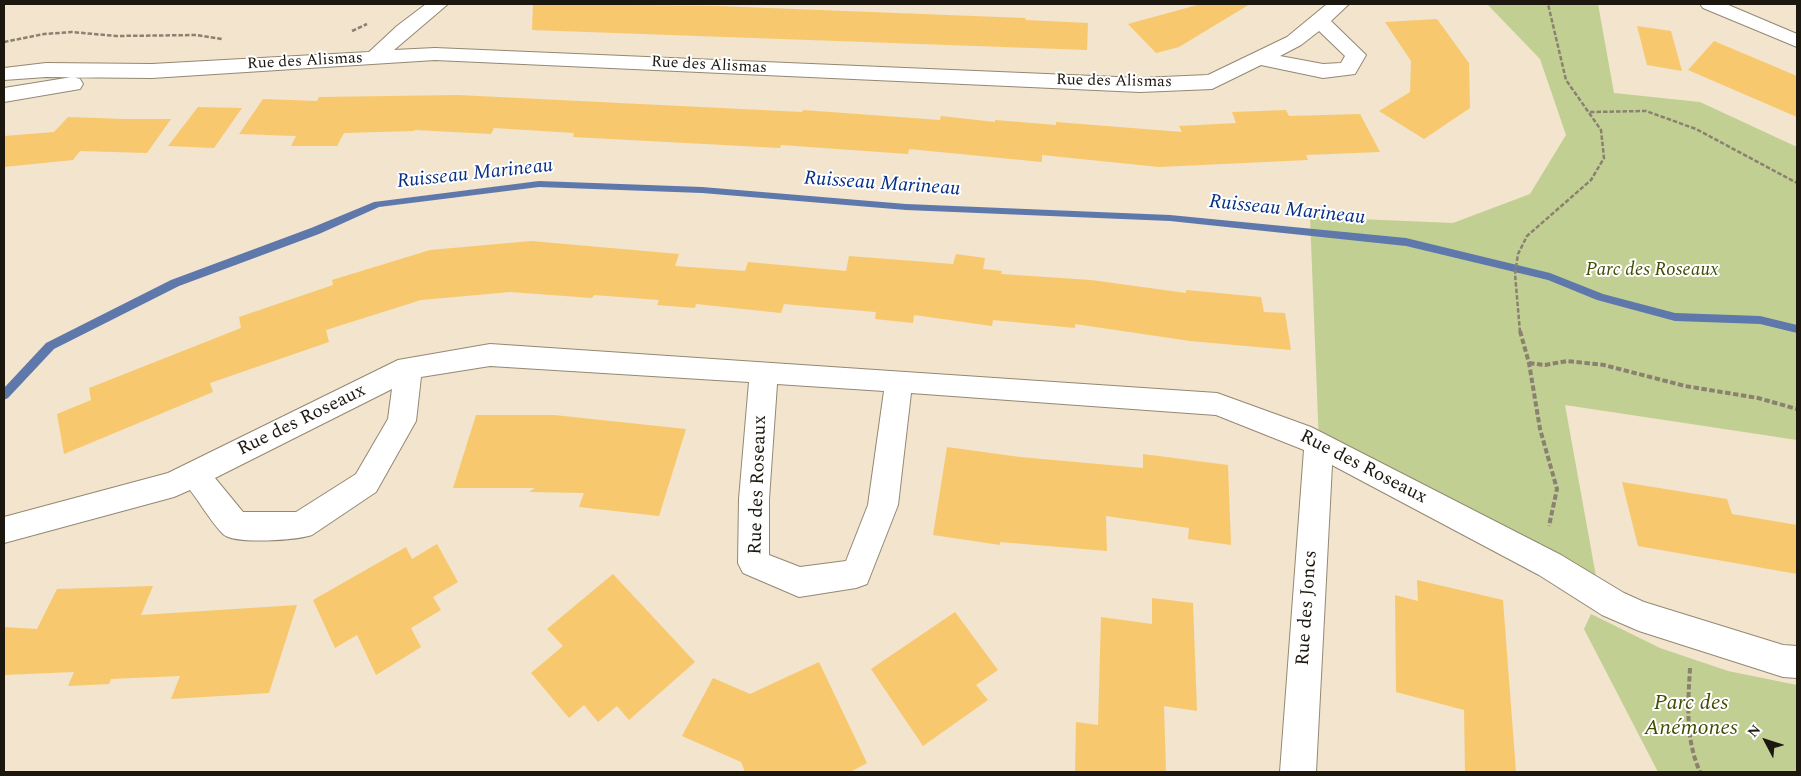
<!DOCTYPE html>
<meta charset="utf-8">
<style>
body{margin:0}
#map{position:relative;width:1801px;height:776px;overflow:hidden;background:#f2e4cd;font-family:Spectral,serif}
canvas{display:block}
.frame{position:absolute;inset:0;border:5px solid #1c170f;pointer-events:none}
.north{position:absolute;left:1741px;top:716px;width:50px;height:50px;-webkit-text-stroke:4px #fff;paint-order:stroke;rotate:310deg;font-size:14px;font-weight:700;line-height:20px;text-align:center;color:#1c170f}
.north::after{content:'';display:block;margin:auto;width:18px;height:22px;background:#1c170f;clip-path:polygon(50% 0,100% 100%,50% 72%,0 100%)}
</style>
<div id="map">
<canvas width="1801" height="776"></canvas>
<div class="frame"></div>
<div class="north">N</div>
</div>
<script>
const ctx = document.querySelector('canvas').getContext('2d');
ctx.lineJoin = 'round';
function fillPath(path, color) { ctx.fillStyle = color; ctx.fill(path, 'evenodd'); }
function stroke(path, color, width, dash) { ctx.strokeStyle = color; ctx.lineWidth = width; ctx.lineCap = dash ? 'butt' : 'round'; ctx.setLineDash(dash || []); ctx.stroke(path); }
function drawText(font, color, halo, rows, align = 'center') {
  ctx.font = font + ' Spectral,serif'; ctx.lineWidth = 4; ctx.setLineDash([]); ctx.textBaseline = 'middle'; ctx.strokeStyle = halo; ctx.fillStyle = color; for (const [text, x, y, turn = 0] of rows) {
    ctx.save(); ctx.translate(x, y); ctx.rotate((+turn || 0) * Math.PI / 180); ctx.textAlign = isNaN(turn) ? turn : align; if (halo) ctx.strokeText(text, 0, 0); ctx.fillText(text, 0, 0); ctx.restore();
  }
}
fillPath(new Path2D(`
 M1487,4h111l16,89 86,9 97,45v293l-232,-35 34,188 -280,-149 -9,-227 143,6 77,-29 36,-59 -26,-76z
 M1591,614l69,34 68,23 69,14v87h-139l-74,-143z`), '#c2cf92');
fillPath(new Path2D(`
 M539,181l163,6 204,17 264,11 236,23 144,35 53,21 72,19 85,3 37,9v8l-37,-9 -85,-3 -78,-21 -49,-20 -142,-34 -236,-25 -264,-11 -204,-17 -163,-6 -160,20 -60,27 -140,52 -125,63 -46,49 -4,2v-12l42,-45 125,-63 140,-52 63,-26z`), '#5e78ac');
fillPath(new Path2D(`
 M533,4l184,2 308,12 1,2 62,3 -1,27 -555,-20z
 M1201,4h49l-71,43 -23,6 -28,-29z
 M1437,19l32,44 1,45 -46,31 -45,-28 31,-19 1,-31 -26,-39z
 M1637,26l34,5 11,40 -35,-6z
 M1714,41l83,35v41l-109,-47z
 M458,95l344,17 1,-2 137,10 1,-4 54,6v-2l61,5v-3l126,10 -3,-6 57,-3 -4,-11 54,-2 3,6 71,-2 20,38 -74,3 2,5 -149,7 -117,-12v7l-133,-13 -1,5 -127,-9 -1,3 -207,-11 1,-4 -80,-5 -3,6 -76,-4 -1,1 -70,2 -7,13h-46l5,-10 -57,-2 24,-35 54,2 2,-4z
 M198,107l44,1 -28,40 -46,-2z
 M68,117l57,2h46l-24,34 -67,-2 -7,9 -69,7v-31l50,-4z
 M531,241l148,13 -4,12 70,5 3,-9 98,9 3,-15 104,8 3,-10 29,4 -2,11 19,2 -1,3 90,6 95,13v-3l75,7 3,15 21,1 6,37 -101,-9 -115,-17v4l-82,-8 -1,6 -78,-11 -1,8 -38,-4 1,-7 -92,-8 -3,9 -85,-9 -1,4 -38,-3 2,-5 -65,-5 -2,3 -82,-6 -89,8 -95,30 3,12 -119,41 3,9 -149,62 -7,-40 34,-14 -2,-12 152,-60 -2,-11 94,-32 -1,-5 98,-30z
 M476,415h78l132,14 -27,87 -80,-9 5,-14 -55,-1 6,-4h-82z
 M947,447l73,10 123,11v-14l85,11 3,80 -43,-6 1,-11 -83,-12 1,35 -107,-9v3l-67,-10z
 M1622,482l105,17 5,15 65,11v49l-159,-28z
 M437,544l21,38 -25,15 8,13 -30,18 10,19 -45,28 -19,-40 -22,13 -22,-48 93,-53 6,12z
 M613,574l82,88 -66,58 -12,-14 -19,16 -14,-17 -15,13 -38,-45 32,-27 -16,-17z
 M1417,580l86,20 13,172h-51l-1,-62 -68,-18 -1,-97 23,6z
 M153,586l-12,29 156,-10 -28,88 -98,6 9,-23 -69,3 -2,5 -41,2 6,-14 -70,3v-48l33,2 20,-40z
 M1152,598l41,5 4,108 -33,-5 2,66h-91l1,-50 22,3 3,-108 51,7z
 M955,612l43,58 -22,15 12,15 -65,46 -52,-77z
 M819,662l48,101 -17,9h-105l-4,-10 -59,-26 31,-58 37,16z`), '#f8c86e');
const street = new Path2D(`
 M426,4h22l-54,46 41,-2 705,30 68,-3 79,-38 40,-33h22l-18,17 35,34 -11,19 -32,4 -62,-13 -49,24 -72,3 -705,-32 -283,18 -106,-1 -42,3v-12l42,-5 106,1 217,-12 28,-26zM1319,31l26,25 -4,7 -18,1 -43,-8 21,-11z
 M1700,4h26l71,30v13l-94,-39z
 M72,77l8,2 3,5 -3,5 -76,13v-14z
 M490,344l727,49 94,34 250,128 63,38 20,9 139,43 14,1v32l-14,-1 -144,-46 -37,-16 -63,-40 -207,-110 -16,307h-36l24,-322 -88,-35 -305,-22 -13,112 -31,79 -11,4 -57,9 -56,-24 -5,-10 1,-64 10,-117 -259,-16 -69,11 -5,44 -40,71 -64,43c-14,5 -78,10 -89,-1 -12,-12 -22,-30 -33,-44l-16,7 -170,46v-26l164,-44 230,-113zM777,384l107,7 -16,114 -22,56 -46,6 -31,-12v-56zM392,389l-4,30 -32,55 -60,38h-53l-28,-34z`);
stroke(street, '#948873', 2);
stroke(new Path2D(`
 M352,31l15,-7
 M4,42l40,-8 28,-2 44,4 80,-1 26,4
 M1590,112l56,-1 50,18 101,54
 M1520,332l-5,-58 3,-20 9,-18 64,-56 13,-22 -3,-28 -35,-50 -18,-76`), '#8b8171', 2.5, [4.5, 2]);
stroke(new Path2D(`
 M1520,331l9,32 11,66 17,60 -8,37
 M1529,363l16,2 22,-4 37,4 81,21 73,12 39,11
 M1690,668c-2,36 -5,70 10,104`), '#8b8171', 4, [5.5, 2.5]);
fillPath(street, '#fff');
drawText('16px', '#1c170f', '#fff', [
 ["Rue des Alismas",305,62,-3],
 ["Rue des Alismas",709,66,3],
 ["Rue des Alismas",1114,82,1]
]);
drawText('italic 19px', '#424c02', '#fff', [
 ["Parc des Roseaux",1652,271]
]);
drawText('19px', '#1c170f', '#fff', [
 ["Rue des Roseaux",302,421,-26],
 ["Rue des Roseaux",1363,468,27],
 ["Rue des Roseaux",759,485,-88],
 ["Rue des Joncs",1308,608,-86]
]);
drawText('italic 20px', '#072f85', '#fff', [
 ["Ruisseau Marineau",475,175,-6],
 ["Ruisseau Marineau",882,185,4],
 ["Ruisseau Marineau",1287,211,6]
]);
drawText('italic 22px', '#424c02', '#fff', [
 ["Parc des",1691,705],
 ["Anémones",1691,730]
]);
</script>
